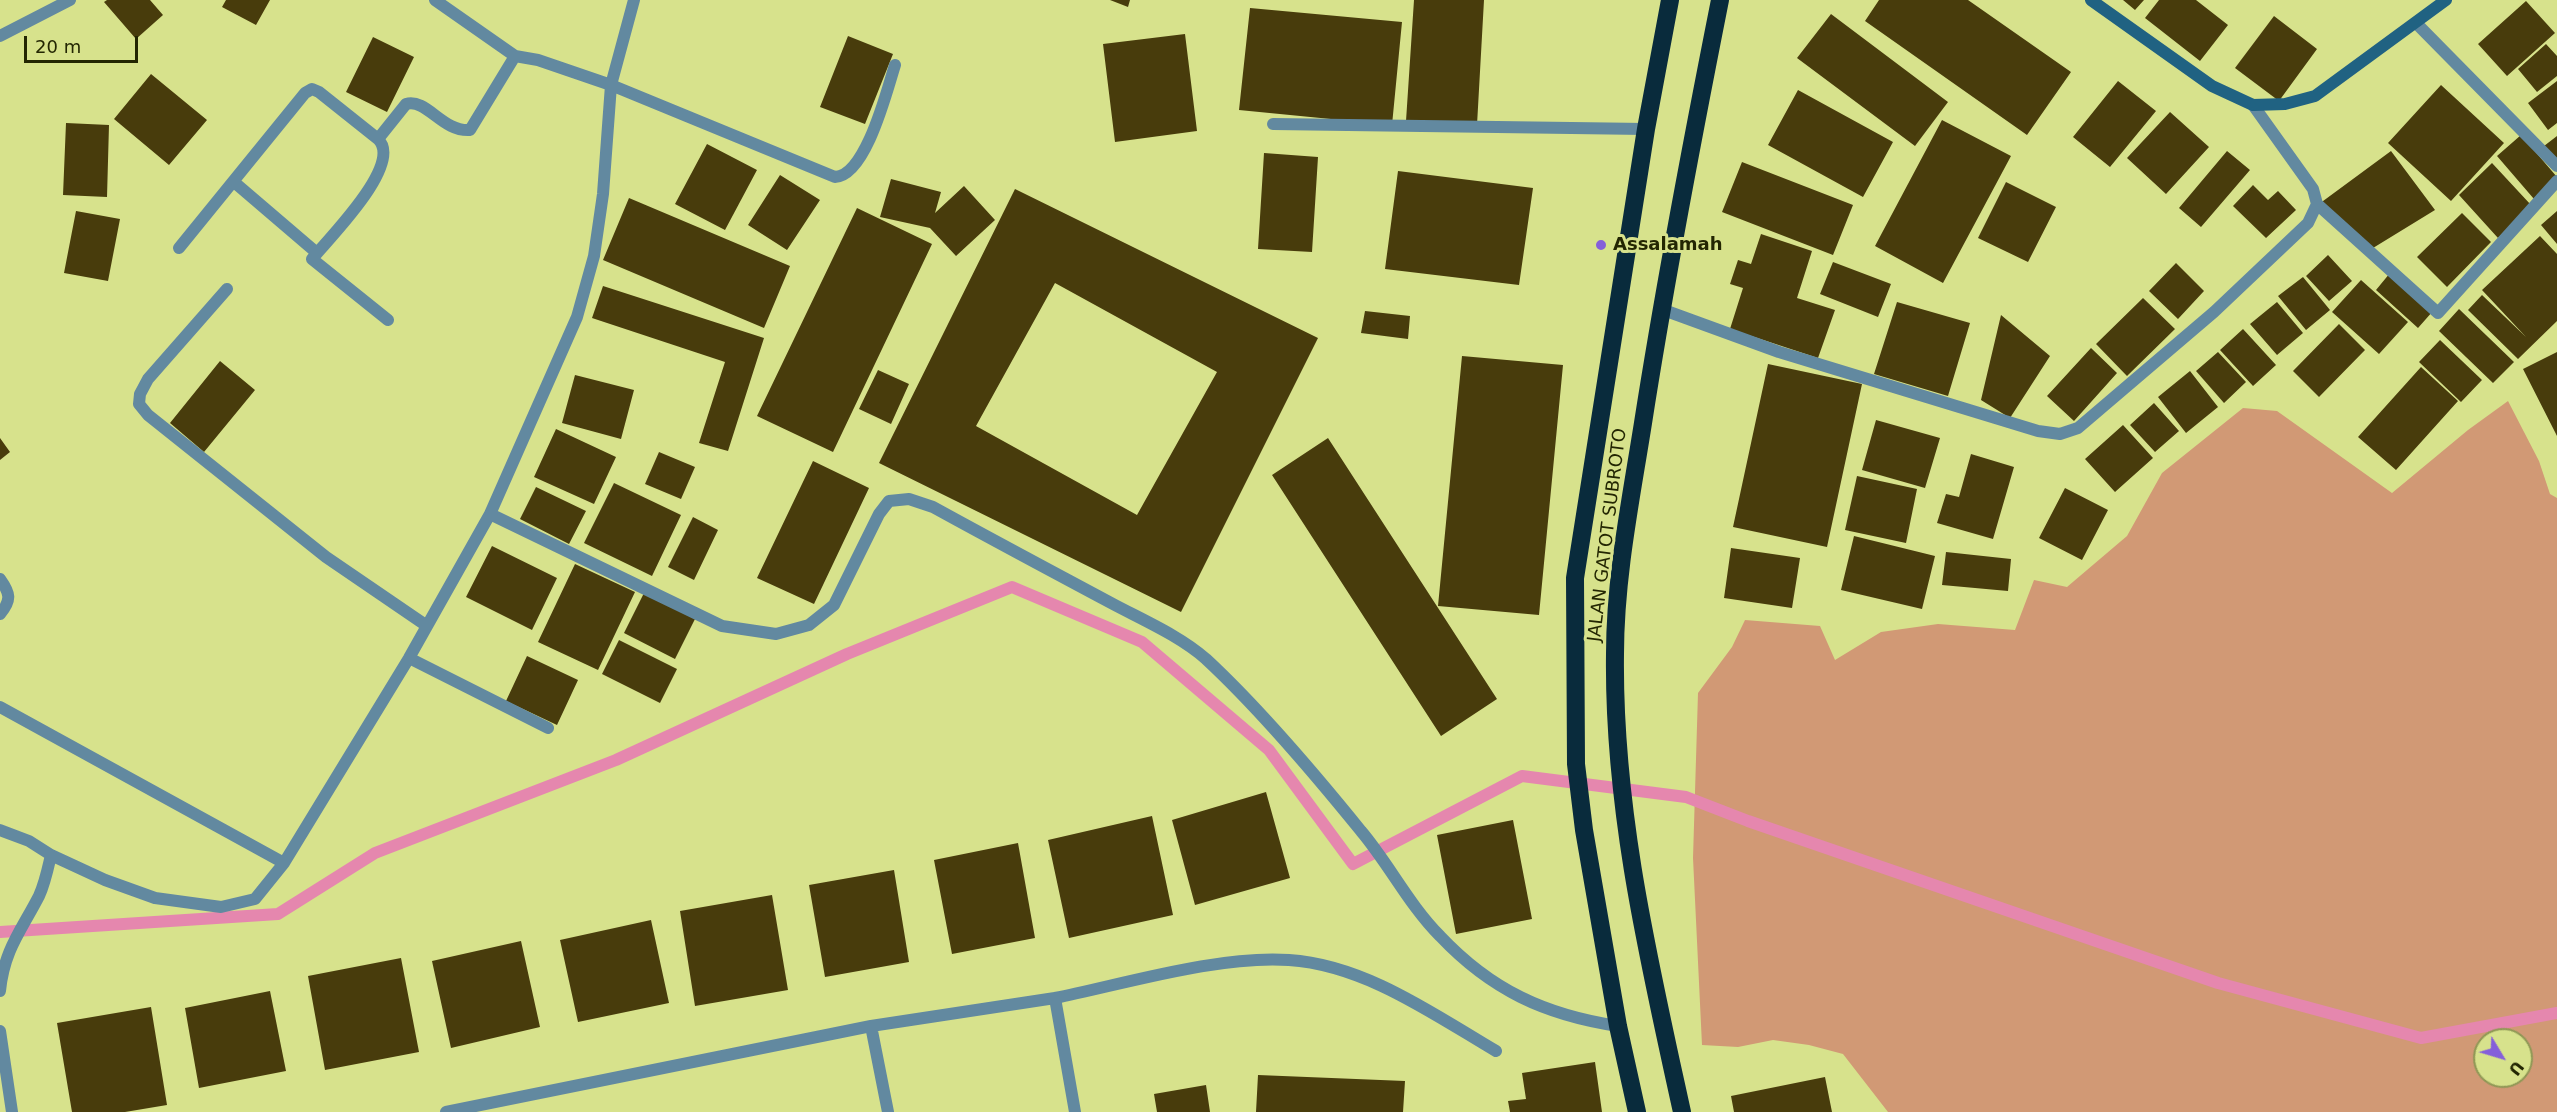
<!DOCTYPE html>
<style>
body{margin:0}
#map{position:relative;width:2557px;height:1112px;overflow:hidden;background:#d7e28c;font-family:"DejaVu Sans",sans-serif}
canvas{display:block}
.north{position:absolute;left:2473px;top:1028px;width:60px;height:60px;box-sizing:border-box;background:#d7e28c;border:2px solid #8f9755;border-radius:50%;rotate:128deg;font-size:16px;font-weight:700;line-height:24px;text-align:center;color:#232602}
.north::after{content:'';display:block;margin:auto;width:21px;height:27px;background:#855fda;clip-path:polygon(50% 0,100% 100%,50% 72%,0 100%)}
.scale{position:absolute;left:24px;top:36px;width:114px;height:27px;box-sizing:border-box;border:3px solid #232602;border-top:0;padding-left:8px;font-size:18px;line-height:21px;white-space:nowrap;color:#232602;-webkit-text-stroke:4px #d7e28c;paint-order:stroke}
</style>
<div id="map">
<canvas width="2557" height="1112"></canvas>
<div class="north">U</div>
<div class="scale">20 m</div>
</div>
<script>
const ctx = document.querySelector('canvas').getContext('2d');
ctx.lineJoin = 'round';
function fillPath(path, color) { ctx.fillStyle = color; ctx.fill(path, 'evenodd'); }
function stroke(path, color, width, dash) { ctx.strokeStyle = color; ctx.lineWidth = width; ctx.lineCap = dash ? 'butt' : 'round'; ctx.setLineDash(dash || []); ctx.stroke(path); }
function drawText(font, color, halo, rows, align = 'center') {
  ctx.font = font + ' "DejaVu Sans",sans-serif'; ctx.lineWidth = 6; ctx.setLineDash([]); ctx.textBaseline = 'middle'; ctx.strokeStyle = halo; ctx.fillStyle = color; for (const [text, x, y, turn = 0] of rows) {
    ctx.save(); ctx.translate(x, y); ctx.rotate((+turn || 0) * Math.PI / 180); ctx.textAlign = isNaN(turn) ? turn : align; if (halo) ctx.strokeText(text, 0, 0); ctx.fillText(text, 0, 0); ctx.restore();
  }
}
fillPath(new Path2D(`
 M2508,401l31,60 11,33 7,4v614h-669l-45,-58 -34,-9 -36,-5 -35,7 -36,-2 -9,-187 5,-165 34,-46 13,-27 75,6 15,34 46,-28 57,-8 77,6 19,-50 33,7 60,-51 35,-63 81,-65 34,3 115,82 76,-63zM2485,1040h36v36h-36z`), '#d19975');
stroke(new Path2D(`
 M0,932l278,-18 97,-61 241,-93 231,-106 165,-67 130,55 127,108 84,114 169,-88 164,21 62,24 470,162 203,55 136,-25`), '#e587ae', 12);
fillPath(new Path2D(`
 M107,0h43l13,15 -27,24 -32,-37z
 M226,0h44l-14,25 -34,-18z
 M1110,0h20l-2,7z
 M1414,0h70l-7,125 -71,-4z
 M1879,0h89l103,72 -44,63 -162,-114z
 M2123,0h21l-9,10z
 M2159,0h37l32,25 -28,36 -55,-43z
 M2526,1l29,32 -48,43 -29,-32z
 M1250,8l152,14 -10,103 -153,-15z
 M1831,14l117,88 -33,44 -118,-88z
 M2274,16l43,33 -38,52 -44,-33z
 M1185,34l12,97 -82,11 -12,-98z
 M848,36l45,18 -28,70 -45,-17z
 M373,37l41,20 -27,55 -41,-20z
 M2546,44l11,12v20l-20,16 -19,-23z
 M151,74l56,46 -38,45 -55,-46z
 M2118,81l38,30 -46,56 -37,-30z
 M2557,81v42l-9,7 -20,-27z
 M2441,85l63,58 -53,58 -63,-58z
 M1798,90l95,52 -30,55 -95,-52z
 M2170,112l39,35 -43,47 -39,-36z
 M1942,120l69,36 -68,127 -68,-37z
 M66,123l43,2 -2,72 -44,-2z
 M2521,135l36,42 -23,22 -37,-43z
 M2557,136v27l-13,-17z
 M707,144l50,26 -32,60 -50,-26z
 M2227,151l23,19 -49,57 -22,-19z
 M2391,151l44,59 -62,38 -54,-44z
 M1264,153l54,4 -6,95 -54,-3z
 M1742,162l111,43 -20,50 -111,-43z
 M2492,163l39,42 -33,33 -39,-43z
 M1398,171l135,17 -14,97 -134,-16z
 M780,175l40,25 -33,50 -39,-25z
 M891,179l50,13 -6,21 29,-27 31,34 -39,36 -26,-28 -50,-11z
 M2006,182l50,25 -28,55 -50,-24z
 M2253,185l15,15 10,-9 18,19 -30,28 -33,-32z
 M1015,189l303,149 -137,274 -302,-149zM1055,283l162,89 -80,143 -161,-89z
 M629,198l161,68 -26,62 -161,-68z
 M857,208l75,36 -99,208 -76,-36z
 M76,211l44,8 -12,62 -44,-8z
 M2557,211v33l-16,-19z
 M2462,213l29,29 -44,45 -30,-30z
 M1761,234l51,17 -15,47 38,12 -17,48 -88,-29 13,-41 -13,-4 8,-24 13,4z
 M2540,236l17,18v67l-39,38 -50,-49 14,-15 44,42 -44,-47z
 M2328,255l24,26 -23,20 -23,-25z
 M1833,262l58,22 -13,33 -58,-23z
 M2176,263l28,28 -26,28 -29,-28z
 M2390,273l43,38 -15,17 -42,-38z
 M2303,277l27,33 -24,20 -28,-34z
 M2361,280l47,42 -29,32 -47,-42z
 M603,286l161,52 -36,113 -29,-8 26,-81 -133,-44z
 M2143,298l32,31 -48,47 -31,-32z
 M1897,302l73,21 -22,73 -74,-22z
 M2277,302l26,31 -26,22 -27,-31z
 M2459,309l55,53 -21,21 -54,-52z
 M1365,311l45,5 -2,23 -47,-6z
 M2001,315l49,41 -40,62 -29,-18z
 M2339,324l26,26 -46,47 -26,-26z
 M2243,329l33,36 -23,21 -33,-36z
 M2440,340l42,40 -21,22 -42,-40z
 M2091,348l26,25 -43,48 -27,-25z
 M2218,352l28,30 -22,21 -28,-32z
 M2557,352v84l-34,-67z
 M1462,356l101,9 -24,250 -101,-9z
 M220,361l35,29 -51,62 -34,-29z
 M1768,364l94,20 -35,163 -94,-20z
 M2421,367l37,34 -62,69 -38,-33z
 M878,370l31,14 -18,40 -32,-15z
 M2190,371l28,36 -32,26 -28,-36z
 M575,375l59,15 -13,49 -59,-16z
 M2154,403l25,28 -24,21 -25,-27z
 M1876,420l64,18 -15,50 -63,-18z
 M2123,425l30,33 -38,34 -30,-33z
 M556,429l60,28 -22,47 -60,-27z
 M0,438l10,14 -10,8z
 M1328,438l169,261 -56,37 -169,-261z
 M659,452l36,15 -14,32 -36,-15z
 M1971,454l43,13 -21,72 -56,-16 9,-29 13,3z
 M813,461l56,27 -55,116 -57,-26z
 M1857,476l60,13 -11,54 -61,-13z
 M614,483l67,32 -29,61 -68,-33z
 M536,487l50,24 -17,33 -49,-25z
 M2065,488l43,22 -26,50 -43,-22z
 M693,517l25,13 -24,50 -26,-13z
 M1854,536l81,20 -13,53 -81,-19z
 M492,546l65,32 -25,52 -66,-33z
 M1731,548l69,10 -8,50 -68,-10z
 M1946,552l65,7 -3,32 -66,-6z
 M575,564l60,28 -37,78 -60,-28z
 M644,593l51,26 -20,40 -51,-26z
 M619,640l58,29 -17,34 -58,-29z
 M527,656l51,24 -21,45 -51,-24z
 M1266,792l24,86 -95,27 -23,-85z
 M1152,816l21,99 -104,23 -21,-98z
 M1513,820l19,99 -76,15 -19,-99z
 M1018,843l17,95 -83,16 -18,-94z
 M894,870l15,92 -84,15 -16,-92z
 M772,895l16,95 -93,16 -15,-95z
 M651,920l18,83 -91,19 -18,-82z
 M521,941l19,86 -89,21 -19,-87z
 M401,958l18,94 -94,18 -17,-94z
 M270,991l16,80 -87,17 -14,-80z
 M151,1007l16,98 -42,7h-53l-15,-89z
 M1595,1062l7,50h-92l-2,-11 18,-2 -4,-26z
 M1258,1075l147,6 -2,31h-147z
 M1825,1077l7,35h-98l-3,-16z
 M1206,1085l4,27h-53l-3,-18z`), '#483c0c');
stroke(new Path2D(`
 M435,0l80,56 23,4 73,25 224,92c31,-1 52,-87 60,-112
 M2416,23l141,143
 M0,36l70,-36
 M1273,124l373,5
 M378,139c26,25 -49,99 -66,120l76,61
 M234,182l83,71
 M2317,204l121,109 119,-132
 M179,248l126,-155 7,-4 7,3 59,47 28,-35c21,-6 36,28 64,26l45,-74
 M227,289l-79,90 -8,15 -1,10 9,11 178,142 101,69
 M1661,309l118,43 259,79 22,3 18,-6 136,-116 94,-89 9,-19 -4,-15 -60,-84
 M490,514l232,112 54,8 33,-9 25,-20 45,-91 10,-13 20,-2 24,8c60,33 120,65 180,97 30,16 67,32 93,55 55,51 108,114 155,172 28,33 48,74 79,105 51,54 105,79 178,90
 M0,579c10,14 12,21 0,35
 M409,658l139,70
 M0,707l284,156
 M0,830l29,11 22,14c-3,13 -6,28 -12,41 -18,35 -35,54 -39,95
 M51,855l54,25 50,18 66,9 34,-8 29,-36 125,-205 81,-144 87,-197 17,-61 9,-62 8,-109 23,-85
 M871,1026l184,-28
 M0,1031l12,81
 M446,1112l425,-86 17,86
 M1075,1112l-20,-114c69,-14 164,-43 234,-38 76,5 144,54 207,91`), '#6289a0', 12);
stroke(new Path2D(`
 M2091,0l121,86 41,19 32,-1 30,-8 131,-96`), '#206282', 12);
stroke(new Path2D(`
 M1637,1112l-19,-86 -34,-196 -8,-66 -1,-186 71,-449 24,-129
 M1682,1112c-33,-151 -69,-302 -67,-458 0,-77 16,-155 28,-231 22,-141 49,-282 77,-423`), '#092b3c', 18);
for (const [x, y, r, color] of [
 [1601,245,6,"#855fda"]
]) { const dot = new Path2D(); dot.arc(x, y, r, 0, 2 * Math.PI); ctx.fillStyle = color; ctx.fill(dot); stroke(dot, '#d7e28c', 2); }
drawText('bold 18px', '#232602', '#d7e28c', [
 ["Assalamah",1613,245]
], 'left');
drawText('18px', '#232602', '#d7e28c', [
 ["JALAN GATOT SUBROTO",1608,535,-83]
]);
</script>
